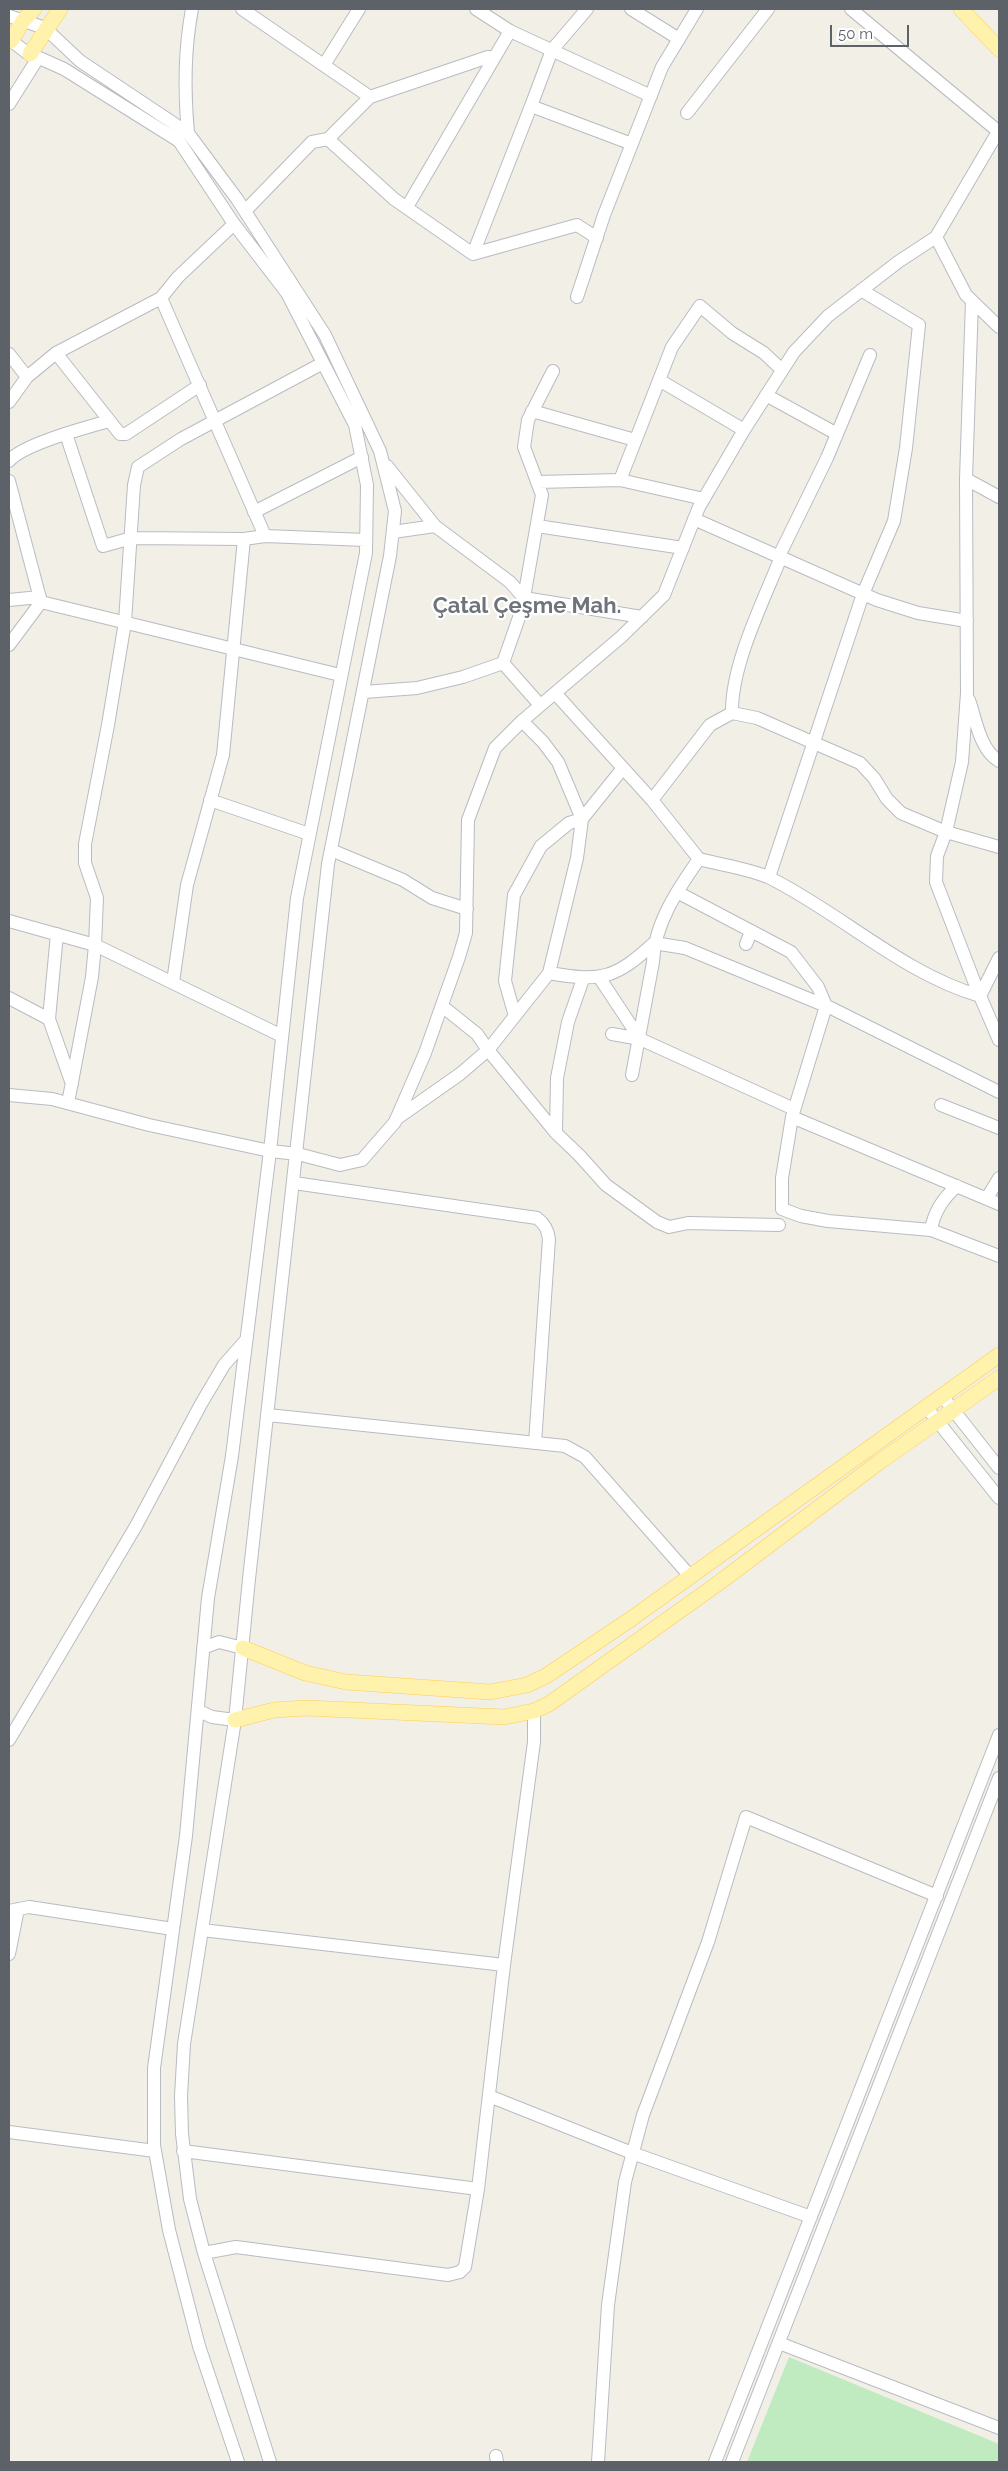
<!DOCTYPE html>
<meta charset="utf-8">
<style>
body{margin:0}
#map{position:relative;width:1008px;height:2471px;overflow:hidden;background:#f1efe6;font-family:Raleway,sans-serif}
canvas{display:block}
.frame{position:absolute;inset:0;border:10px solid #5d6268;pointer-events:none}
.scale{position:absolute;left:830px;top:25px;width:79px;height:22px;box-sizing:border-box;border:2px solid #5d6268;border-top:0;padding-left:6px;font-size:15px;line-height:18px;white-space:nowrap;color:#5d6268;-webkit-text-stroke:4px #fff;paint-order:stroke}
</style>
<div id="map">
<canvas width="1008" height="2471"></canvas>
<div class="frame"></div>
<div class="scale">50 m</div>
</div>
<script>
const ctx = document.querySelector('canvas').getContext('2d');
ctx.lineJoin = 'round';
function fillPath(path, color) { ctx.fillStyle = color; ctx.fill(path, 'evenodd'); }
function stroke(path, color, width, dash) { ctx.strokeStyle = color; ctx.lineWidth = width; ctx.lineCap = dash ? 'butt' : 'round'; ctx.setLineDash(dash || []); ctx.stroke(path); }
function drawText(font, color, halo, rows, align = 'center') {
  ctx.font = font + ' Raleway,sans-serif'; ctx.lineWidth = 4.5; ctx.setLineDash([]); ctx.textBaseline = 'middle'; ctx.strokeStyle = halo; ctx.fillStyle = color; for (const [text, x, y, turn = 0] of rows) {
    ctx.save(); ctx.translate(x, y); ctx.rotate((+turn || 0) * Math.PI / 180); ctx.textAlign = isNaN(turn) ? turn : align; if (halo) ctx.strokeText(text, 0, 0); ctx.fillText(text, 0, 0); ctx.restore();
  }
}
fillPath(new Path2D(`
 M789,2357l210,87v18h-252z`), '#c0ebc0');
const minor = new Path2D(`
 M242,9l128,88 118,-40 6,1
 M476,9l34,22 141,65
 M587,9l-35,41 -21,56 101,38
 M631,9l48,30
 M851,9l148,123
 M9,16l36,12 35,33 108,72 49,66 88,136 55,116 15,60 -5,45 -62,308 -79,715 -14,141 -51,324 -3,52 1,38 8,65 14,54 66,209
 M9,39l17,13 38,17 115,72 55,83 53,69 68,132 12,60 -1,68 -69,345 -27,253 -38,305 -24,142 -22,238 -32,232v77l15,85 30,116 39,116
 M324,65l35,-56
 M9,104l29,-46
 M687,113l81,-104
 M188,133c-4,-43 -4,-82 4,-124
 M328,139l42,-42
 M407,207l103,-176
 M245,211l67,-69 16,-3 66,60 79,55 104,-29 20,13
 M936,237l30,58 33,32
 M473,254l58,-148
 M577,297l27,-82 58,-148 35,-58
 M161,298l104,238 101,4
 M972,301l-6,178 1,214 -5,69 -16,70 -9,24 -1,26 41,107 22,51
 M56,353l64,81h6l74,-49
 M9,354l18,23
 M659,380l85,50
 M766,395l71,39
 M9,402l18,-25 29,-24 105,-55 17,-21 56,-53
 M532,411l103,29
 M66,434l37,112 29,-8 112,1
 M9,461c14,-17 76,-33 100,-40
 M387,466l48,60 75,56 14,16 118,19
 M966,479l33,18
 M620,480l52,-133 28,-41 32,27 32,20 18,17
 M9,481l32,121
 M537,482l83,-2 84,19
 M254,512l108,-55
 M694,519l183,81 41,13 49,8
 M537,526l146,22
 M393,532l42,-6
 M779,556l48,-98 43,-103
 M9,600l31,-3
 M41,602l299,73
 M9,645l32,-43
 M364,692l53,-4 46,-11 40,-14
 M555,693l97,107 47,59
 M969,700c7,20 11,50 30,61
 M540,705l-37,-42 19,-54 20,-114 -18,-48 4,-27 25,-49
 M732,713c-1,-48 31,-111 49,-156
 M210,800l99,34
 M652,800l58,-75 22,-12 25,5 103,45 14,15 13,21 14,14 45,19 53,15
 M331,850l72,30 29,18 35,11
 M769,877l94,-283 31,-73 12,-73 13,-123 -58,-35
 M677,892l114,60 27,35 8,19 -34,111 -10,61v31l19,7 27,5 103,9 68,26
 M9,921l86,24 187,91
 M654,943l31,5 146,60 168,84
 M746,944l5,-12
 M549,973l28,-115 5,-39 41,-51
 M599,977l41,62
 M173,982l14,-97 36,-130 21,-216 21,-3
 M9,998l40,21 23,65
 M442,1006l35,28 11,16 68,83 23,22 27,30 51,37 12,5 19,-4 91,2
 M515,1016l-10,-35 9,-86 27,-49 28,-23 13,-4 -24,-57 -15,-20 -21,-21
 M49,1019l8,-85
 M612,1034l28,5 154,70
 M632,1075l21,-113c1,-38 25,-73 46,-103 22,6 52,10 71,19 72,36 132,95 210,118l19,-38
 M9,1095l43,4 97,26 121,26 28,3 42,11 22,-5 33,-38 30,-69 34,-96 7,-24 2,-113 27,-72 27,-27 99,-84 43,-42 35,-88 45,-77 50,-78 34,-36 70,-54 38,-25 63,-107
 M68,1103l24,-126 3,-32 2,-47 -12,-35v-19l23,-119 17,-103 9,-137 4,-18 43,-28 142,-76
 M941,1105l58,23
 M792,1117l207,87
 M396,1119l64,-45 28,-24 61,-77c52,9 66,6 105,-30
 M556,1133l1,-55 11,-56 15,-43
 M294,1183l243,35c8,6 11,12 12,21l-14,204
 M987,1198l12,-20
 M931,1230c3,-19 12,-32 26,-44
 M943,1397l56,71
 M927,1408l72,90
 M268,1415l297,31 20,11 105,119
 M203,1648l16,-6 24,6
 M199,1711l13,6 23,3
 M9,1740l127,-214 65,-122 23,-39 22,-25
 M9,1911l20,-4 144,22
 M202,1930l302,35
 M9,1954l9,-45
 M489,2096l143,57 179,64
 M9,2132l146,19
 M183,2151l295,38
 M204,2253l32,-6 212,28 12,-3 5,-5 13,-78 26,-224 30,-223v-31
 M779,2343l220,85
 M496,2456l1,6
 M598,2462l10,-157 17,-123 18,-67 65,-173 38,-125 191,79
 M715,2462l284,-727
 M732,2462l267,-684`);
const major = new Path2D(`
 M961,9l38,40
 M11,41l12,-20 11,-12
 M30,54l30,-45
 M243,1648l62,25 41,9 144,10 37,-7 19,-9 85,-57 368,-264
 M235,1720l39,-10 32,-2 198,9 30,-6 15,-7 171,-122 158,-119 121,-85`);
stroke(minor, '#b8bcc1', 14);
stroke(major, '#ffce51', 16);
stroke(minor, '#fff', 12);
stroke(major, '#fff2ad', 15);
drawText('bold 22px', '#6e747a', '#fff', [
 ["Çatal Çeşme Mah.",527,606]
]);
</script>
